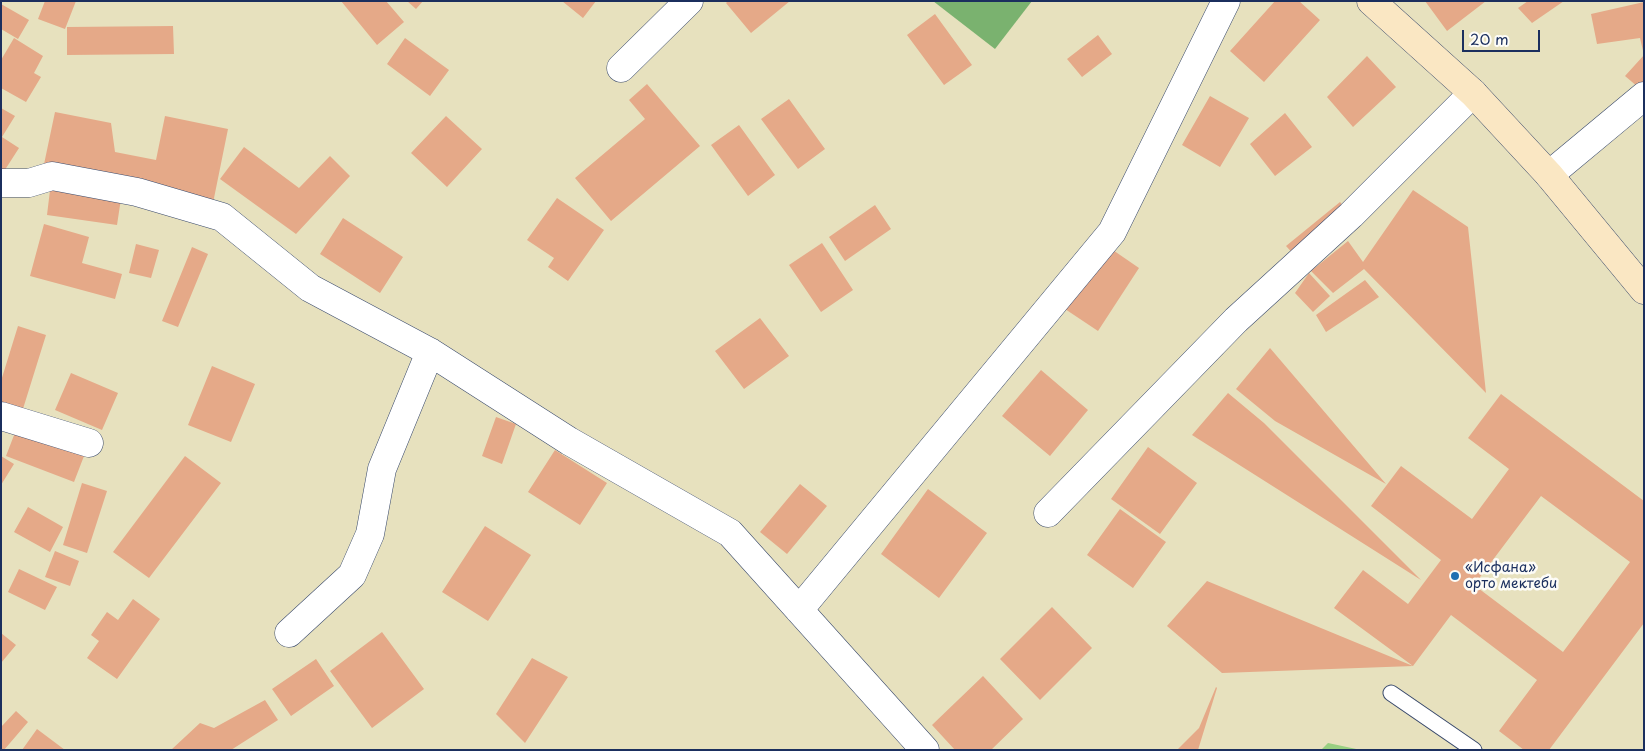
<!DOCTYPE html>
<meta charset="utf-8">
<style>
body{margin:0}
#map{position:relative;width:1645px;height:751px;overflow:hidden;background:#e7e1be;font-family:"Playpen Sans",sans-serif}
canvas{display:block}
.frame{position:absolute;inset:0;border:2px solid #1b2f5e;pointer-events:none}
.scale{position:absolute;left:1462px;top:30px;width:78px;height:22px;box-sizing:border-box;border:2px solid #1b2f5e;border-top:0;padding-left:6px;font-size:15px;line-height:18px;white-space:nowrap;color:#1b2f5e;-webkit-text-stroke:4px #fdfcf7;paint-order:stroke}
</style>
<div id="map">
<canvas width="1645" height="751"></canvas>
<div class="frame"></div>
<div class="scale">20 m</div>
</div>
<script>
const ctx = document.querySelector('canvas').getContext('2d');
ctx.lineJoin = 'round';
function fillPath(path, color) { ctx.fillStyle = color; ctx.fill(path, 'evenodd'); }
function stroke(path, color, width, dash) { ctx.strokeStyle = color; ctx.lineWidth = width; ctx.lineCap = dash ? 'butt' : 'round'; ctx.setLineDash(dash || []); ctx.stroke(path); }
function drawText(font, color, halo, rows, align = 'center') {
  ctx.font = font + ' "Playpen Sans",sans-serif'; ctx.lineWidth = 5; ctx.setLineDash([]); ctx.textBaseline = 'middle'; ctx.strokeStyle = halo; ctx.fillStyle = color; for (const [text, x, y, turn = 0] of rows) {
    ctx.save(); ctx.translate(x, y); ctx.rotate((+turn || 0) * Math.PI / 180); ctx.textAlign = isNaN(turn) ? turn : align; if (halo) ctx.strokeText(text, 0, 0); ctx.fillText(text, 0, 0); ctx.restore();
  }
}
fillPath(new Path2D(`
 M1328,743l33,7h-40z`), '#98cf81');
fillPath(new Path2D(`
 M933,1h99l-37,48z`), '#7ab26f');
fillPath(new Path2D(`
 M45,1h31l-11,28 -27,-10z
 M341,1h45l18,21 -27,23z
 M407,1h16l-7,8z
 M562,1h34l-13,17z
 M728,1h62l-39,32 -25,-30z
 M1275,1h24l21,19 -56,62 -34,-31z
 M1425,1h61l-39,30z
 M1528,1h36l-32,22 -14,-15z
 M1644,2v53l-4,-17 -43,6 -6,-30z
 M1,4l28,16 -11,19 -17,-10z
 M935,14l37,51 -28,20 -37,-50z
 M173,26l1,28 -107,1v-28z
 M1098,35l14,19 -30,23 -15,-18z
 M14,38l29,18 -9,17 7,4 -15,25 -25,-14v-28z
 M405,38l44,32 -19,26 -43,-32z
 M1644,55v27l-6,5 -13,-11z
 M1367,56l29,31 -43,40 -26,-30z
 M647,84l53,62 -89,75 -36,-43 70,-59 -16,-19z
 M1210,96l39,22 -29,49 -38,-22z
 M789,99l36,50 -27,20 -37,-50z
 M1,108l14,8 -13,21 17,11 -18,28z
 M55,112l56,11 4,29 41,8 9,-44 63,13 -15,74 -170,-34z
 M1285,113l27,34 -37,29 -25,-32z
 M446,116l36,33 -35,38 -36,-34z
 M739,125l36,50 -27,21 -37,-51z
 M244,147l55,41 31,-32 20,20 -54,58 -76,-55z
 M51,182l71,10 -5,33 -70,-10z
 M1413,190l55,37 18,166 -122,-124 -31,24 -22,-22 37,-30 15,21z
 M557,198l47,32 -36,51 -20,-14 6,-9 -27,-18z
 M1340,202l11,13 -53,44 -12,-13z
 M875,205l16,24 -46,32 -16,-24z
 M343,218l60,39 -23,36 -60,-39z
 M44,224l45,13 -7,26 40,11 -7,25 -85,-23z
 M822,243l31,47 -32,22 -32,-47z
 M136,244l23,6 -8,28 -22,-5z
 M1107,246l32,22 -41,63 -33,-22z
 M192,247l16,7 -30,73 -16,-6z
 M1309,273l21,23 -17,16 -18,-19z
 M1365,280l14,17 -53,35 -10,-17z
 M760,318l29,38 -45,33 -29,-38z
 M18,326l28,9 -24,77 -21,-6v-25z
 M1270,348l116,136 -111,-63 -39,-32z
 M212,366l43,18 -24,58 -43,-17z
 M1041,370l47,40 -38,46 -48,-40z
 M71,373l47,20 -16,37 -47,-20z
 M1228,393l36,30 157,157 -229,-145z
 M1501,394l143,107v122l-95,127h-25l-25,-19 38,-51 -86,-65 -38,51 -191,7 -55,-47 40,-45 206,85 -79,-58 29,-38 45,34 33,-44 -70,-54 30,-40 71,53 37,-50 -41,-31zM1541,496l89,66 -67,90 -89,-67z
 M496,417l20,7 -14,40 -20,-8z
 M16,430l68,26 -10,26 -68,-26z
 M1148,447l49,36 -37,51 -49,-35z
 M555,450l52,33 -27,42 -52,-33z
 M1,456l13,8 -13,21z
 M185,456l36,27 -72,95 -36,-26z
 M82,483l25,8 -20,62 -24,-8z
 M800,484l27,22 -40,48 -27,-22z
 M928,489l59,44 -48,65 -58,-44z
 M28,507l35,20 -13,25 -36,-20z
 M1120,509l46,33 -33,46 -46,-33z
 M485,526l46,29 -43,66 -46,-29z
 M55,551l24,10 -9,25 -25,-9z
 M19,569l38,18 -12,23 -37,-18z
 M133,599l27,20 -43,60 -30,-21 12,-17 -8,-6 16,-23 11,8z
 M1052,607l40,41 -52,52 -40,-41z
 M382,632l42,57 -52,39 -42,-57z
 M1,633l15,12 -15,18z
 M532,658l36,19 -43,66 -29,-29z
 M316,659l18,27 -43,30 -19,-27z
 M983,676l40,43 -32,31h-36l-23,-25z
 M1216,687l1,1 -19,62h-21l22,-22z
 M265,700l13,20 -47,30h-60l29,-27 14,5z
 M16,711l12,11 -24,28h-3v-23z
 M37,729l28,21h-43z`), '#e5a988');
const lane = new Path2D(`
 M1391,693l83,57`);
const street = new Path2D(`
 M621,68l68,-67
 M1549,175l95,-79
 M1,183h28l23,-7 85,16 85,25 88,71 120,64 139,89 161,92 195,217
 M1,416l88,27
 M1048,513l188,-193 115,-105 122,-122
 M799,610l313,-378 114,-231
 M289,633l63,-58 18,-41 12,-65 48,-117`);
const secondary = new Path2D(`
 M1371,1l102,92 76,82 95,115`);
stroke(lane, '#3a4a6c', 17);
stroke(street, '#3a4a6c', 29);
stroke(secondary, '#3a4a6c', 29);
stroke(lane, '#fff', 15);
stroke(street, '#fff', 28);
stroke(secondary, '#fae7c3', 28);
for (const [x, y, r, color] of [
 [1455,576,5,"#1f6fb2"]
]) { const dot = new Path2D(); dot.arc(x, y, r, 0, 2 * Math.PI); ctx.fillStyle = color; ctx.fill(dot); stroke(dot, '#fdfcf7', 2); }
drawText('14px', '#1b2f5e', '#fdfcf7', [
 ["«Исфана»",1465,568],
 ["орто мектеби",1465,584]
], 'left');
</script>
